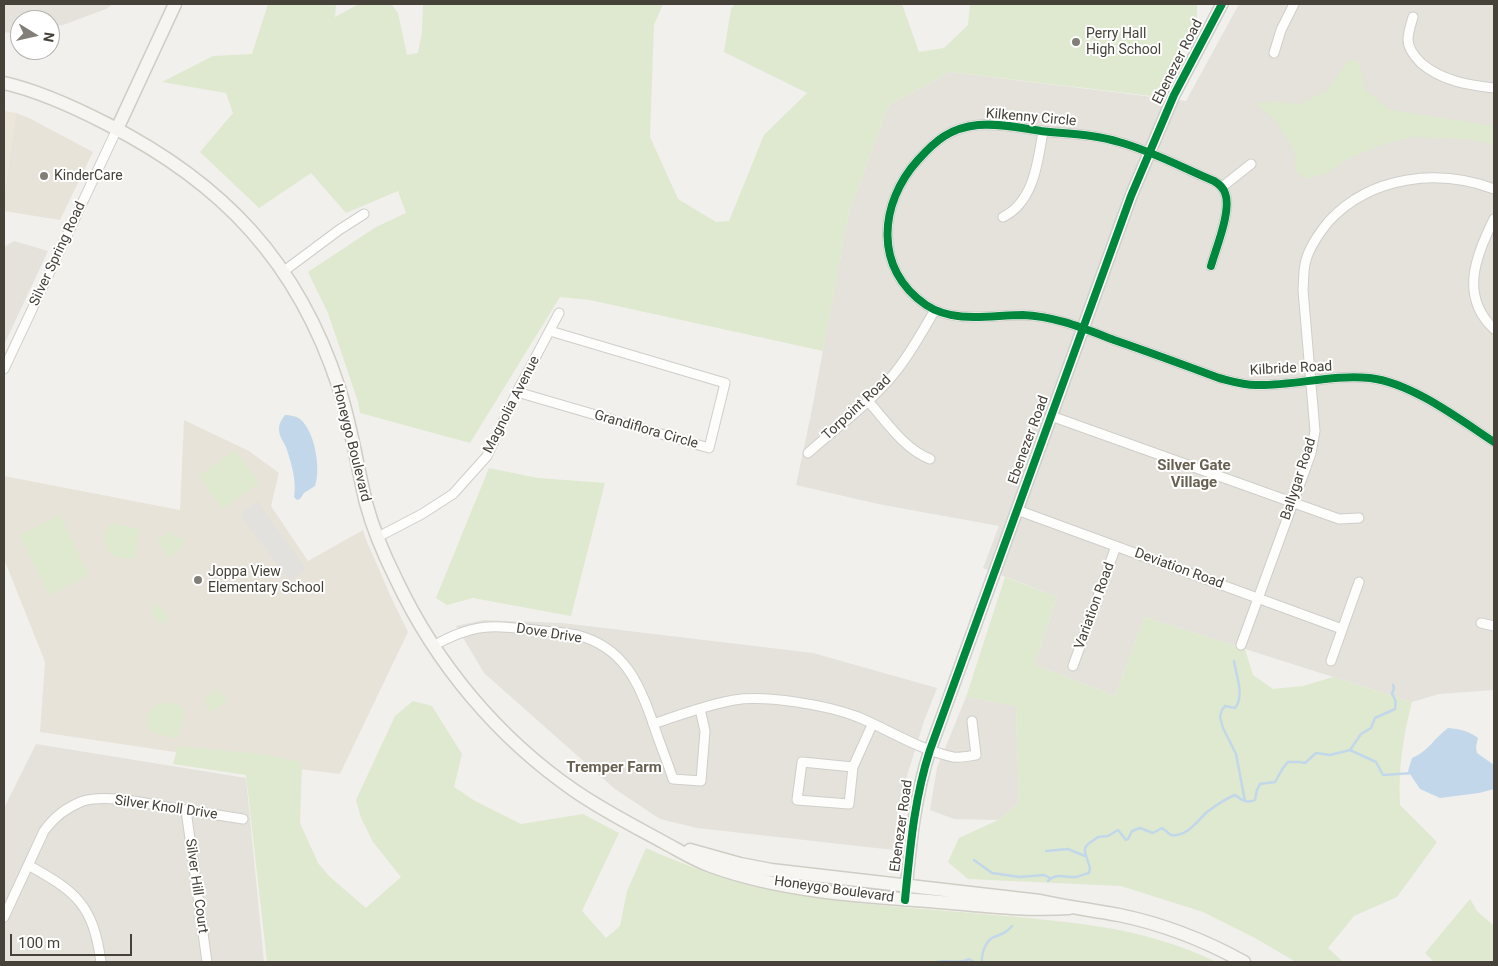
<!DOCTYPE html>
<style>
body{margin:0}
#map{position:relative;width:1498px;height:966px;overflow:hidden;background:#f1f0ec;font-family:Roboto,sans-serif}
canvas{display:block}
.frame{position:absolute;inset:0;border:5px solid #464239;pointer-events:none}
.north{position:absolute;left:10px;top:10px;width:50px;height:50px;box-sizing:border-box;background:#fff;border:1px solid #b5b3b0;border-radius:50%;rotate:99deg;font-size:14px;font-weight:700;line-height:20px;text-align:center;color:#464239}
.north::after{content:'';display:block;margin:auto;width:18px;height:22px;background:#827f78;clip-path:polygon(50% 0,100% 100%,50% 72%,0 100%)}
.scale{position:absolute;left:10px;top:934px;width:122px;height:22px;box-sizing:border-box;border:2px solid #464239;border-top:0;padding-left:6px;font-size:15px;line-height:18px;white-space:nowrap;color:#464239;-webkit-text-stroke:4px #fff;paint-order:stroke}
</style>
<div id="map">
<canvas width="1498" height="966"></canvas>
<div class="frame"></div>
<div class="north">N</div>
<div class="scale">100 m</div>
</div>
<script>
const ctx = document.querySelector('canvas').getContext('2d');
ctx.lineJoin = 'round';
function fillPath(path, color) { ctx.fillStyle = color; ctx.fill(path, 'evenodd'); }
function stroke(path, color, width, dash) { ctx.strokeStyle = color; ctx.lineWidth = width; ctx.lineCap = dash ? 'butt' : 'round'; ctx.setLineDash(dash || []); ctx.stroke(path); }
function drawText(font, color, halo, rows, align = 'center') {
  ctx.font = font + ' Roboto,sans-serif'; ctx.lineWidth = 4; ctx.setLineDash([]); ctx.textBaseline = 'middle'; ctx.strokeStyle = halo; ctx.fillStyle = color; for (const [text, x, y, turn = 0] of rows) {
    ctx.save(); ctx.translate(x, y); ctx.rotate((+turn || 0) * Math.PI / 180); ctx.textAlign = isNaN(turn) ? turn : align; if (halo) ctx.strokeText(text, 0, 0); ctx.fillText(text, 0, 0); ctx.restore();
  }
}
fillPath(new Path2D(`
 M4,4h109l-7,5 -43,16 -13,2v-7h-30v11l-9,2 -7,-1z
 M1239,4h255v686l-55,4 -27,8 -268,-85 -29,79 -80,-31 22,-68 -74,-29 16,-42 -121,-22 -82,-19 15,-71 38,-201 40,-108 61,-33 236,29z
 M14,241l34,10 -44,94v-98z
 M484,620l78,3 251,30 124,35 -13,33 -17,55 -10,39 -3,35 -197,-22 -37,-9 -45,-30 -131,-116 -28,-47z
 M966,697l50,9 3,97 -21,17 -44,-1 -24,-9 7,-42z
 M36,744l210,34 18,184h-260v-154z`), '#e4e2db');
fillPath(new Path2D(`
 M4,111l12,2 -12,87z`), '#ebe5da');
fillPath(new Path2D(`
 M16,113l13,5 64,34 -33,68 -56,-9v-12z
 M184,420l65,31 30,22 -8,33 37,55 55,-31 4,12 25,57 16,33 -68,142 -91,-11 -209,-31 5,-70 -41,-103v-83l176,34z`), '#e7e3d9');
fillPath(new Path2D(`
 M268,4h68l-1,13 24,-13h32l7,9 9,42 11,-2 4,-21 1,-28h240l-9,21 -4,112 28,62 38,23 13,-1 35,-86 43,-42 -83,-41 7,-43 4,-5h167l17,48 25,-4 24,-23 2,-21h227v16l-37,77 -210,-25 -61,33 -40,108 -26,138 -233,-51 -30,-3 -90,146 -110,-30 -2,-11 -30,-89 -20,-41 68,-45 30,-14 -8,-22 -52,22 -35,-40 -52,35 -59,-56 33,-39 -7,-20 -64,-11 51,-26 39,-2z
 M1350,59l9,4 6,27 26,20 103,16v18l-26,-5 -54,-2 -30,7 -34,14 -22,14 -21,7 -12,-8v-18l-9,-16 -11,-17 -20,-17 22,-1 23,2 26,-13z
 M235,450l24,33 -37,26 -23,-33z
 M489,468l49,10 67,5 -34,133 -98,-18 -26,7 -11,-7z
 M60,515l29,60 -40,20 -30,-60z
 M112,523l28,7 -5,28c-12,2 -18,0 -28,-7l-3,-18z
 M171,531l5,7 6,-1 4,5 -4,6 -13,10 -12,-18z
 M1005,577l52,20 -22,68 80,31 29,-79 101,32 8,26 20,14 30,-3 30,-9 79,25c-9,34 -14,68 -12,103l37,37 -40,55 -43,19 -26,32 15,14h-47l-41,-24 -52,-26 -82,-26 -153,-7 -20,-17 11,-24 39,-18 21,-17 -3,-97 -50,-9z
 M157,604l3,1 9,13 -6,5 -7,-2 -4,-7 1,-7z
 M218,689l9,12 -16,11 -9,-12z
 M413,701l19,5 30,48 -8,33 21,14 46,23 62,-10 36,19 -37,78 24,27 14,-12 7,-35 19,-43c41,18 82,34 126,42 73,15 149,18 222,25 78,7 151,12 222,47h-949l-21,-187 -73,-11 5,-18 89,9 35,7 -2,61 18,40 12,14 36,31 35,-31 -28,-35 -12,-24 -5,-18 39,-84z
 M162,703c11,-1 17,1 24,9l-9,27 -28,-8c-5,-14 -1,-22 13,-28z
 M1470,899l7,12 17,15v36h-60l-9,-9z`), '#dee9cf');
fillPath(new Path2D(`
 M257,501l49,68 -17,12 -49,-67z`), '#e2e1dd');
fillPath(new Path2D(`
 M285,415c5,0 11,1 15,4 15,12 21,50 15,67l-11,7 -4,6 -3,1 -3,-3c3,-16 -3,-35 -8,-50 -3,-6 -7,-11 -7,-18 0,-6 3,-10 6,-14z
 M1448,728c12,1 21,3 30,10l-2,9 1,6 17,12v24l-15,4 -39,5 -20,-9 -12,-18 4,-13c16,-6 23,-21 36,-30z`), '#c2d8ea');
stroke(new Path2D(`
 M1234,661c2,14 11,35 1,47l-10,-2 -3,4 -2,7 3,11 13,26 9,47
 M1350,750l11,-16 10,-6 4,-10 20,-9c1,-6 1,-10 -3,-15l2,-6 -1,-3
 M1046,851l22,-2 17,7
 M974,860l18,13 28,4 24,-2 6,3
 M1048,881c8,-9 17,-3 28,-4 4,-1 8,-3 13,-4l1,-5 -5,-16v-4l3,-4 10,-7 10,-1 10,-6 8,10 2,-1 4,-8 8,-3 13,5 9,-5 9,7c16,2 25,-13 36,-23 8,-6 18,-13 28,-17 7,5 12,9 20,5l2,-10 3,-6 15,-2 8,-14 5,-6h11l6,1 11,-10 14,2 20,-5 26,12 7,13 30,-2
 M937,962c10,-3 23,3 32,-3l5,3
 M982,962c-1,-8 4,-22 12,-25 8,-3 12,-4 18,-11`), '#c2d8ea', 2.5);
const minor = new Path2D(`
 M1413,17c-2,7 -5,15 -5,23 0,9 7,17 13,23 21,18 47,22 73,25
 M1274,53l7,-23 13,-26
 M1222,187l29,-23
 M1003,217c31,-15 35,-56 40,-86
 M1494,219c-18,36 -35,77 0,110
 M1211,266c5,-18 21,-56 14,-73 -2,-6 -6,-9 -11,-12 -31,-13 -62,-30 -95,-39 -25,-8 -52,-8 -78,-11 -21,-3 -42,-8 -63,-6 -28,3 -42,15 -60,35 -39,43 -45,109 8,145 29,19 65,10 97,10 32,1 62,14 91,25 35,12 70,25 105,38 12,3 24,7 37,7 38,1 76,-11 114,-7 42,5 89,41 124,64
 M284,271l55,-41 25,-16
 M4,369l113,-240
 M517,392l192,56 16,-65 -175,-52
 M868,401c18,20 36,48 62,58
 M1051,416l288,103 20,-1
 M808,453c28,-25 61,-49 85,-78 17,-20 29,-43 42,-65
 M1017,510l325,119
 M378,537l44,-23 31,-20 34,-38 30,-64 42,-79
 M1481,623l13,3
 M1241,645l64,-175 6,-17 4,-22 -12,-141c1,-10 0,-20 3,-30 4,-14 14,-28 23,-39 42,-45 109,-53 165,-32
 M433,646c41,-23 58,-21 102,-16 14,2 28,2 42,5 47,12 63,49 77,91 6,18 13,35 19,53l28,2 4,-50 -5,-22
 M1331,661l28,-79
 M1073,666l43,-120
 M653,724c27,-9 53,-19 81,-24 33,-5 93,5 124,17 31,13 62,33 95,40 7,1 16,-1 23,-2l-4,-34
 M853,767l-51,-5 -5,38 52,4 4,-37 19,-42
 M186,810l21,152
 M28,865c49,27 65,40 73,97
 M4,917l40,-86c10,-14 23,-24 39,-30 24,-7 60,2 84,6 26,4 51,8 76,12`);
const tertiary = new Path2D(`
 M905,900c5,-51 9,-101 25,-150l201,-554 43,-101 48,-91`);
const secondary = new Path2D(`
 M4,83c35,8 70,24 103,41 116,59 191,138 232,264 12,37 18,77 27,115 7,26 18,52 30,76 40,85 102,159 179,212 29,20 59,35 90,52 15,8 29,17 46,23 69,25 146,30 218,35 47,4 94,10 140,7
 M117,129l58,-125
 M690,850l50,14 31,6 269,31c27,6 53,9 79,14 44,9 85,25 125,47`);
stroke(minor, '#cfceca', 11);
stroke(tertiary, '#cfceca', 14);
stroke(secondary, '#cfcdc4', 15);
stroke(minor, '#fdfdfc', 9);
stroke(tertiary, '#fdfdfc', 11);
stroke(secondary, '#f6f5f1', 12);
stroke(new Path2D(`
 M1211,266c5,-18 21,-56 14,-73 -2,-6 -6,-9 -11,-12 -31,-13 -62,-30 -95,-39 -25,-8 -52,-8 -78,-11 -21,-3 -42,-8 -63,-6 -28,3 -42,15 -60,35 -39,43 -45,109 8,145 29,19 65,10 97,10 32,1 62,14 91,25 35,12 70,25 105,38 12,3 24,7 37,7 38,1 76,-11 114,-7 42,5 89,41 124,64
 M905,900c5,-51 9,-101 25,-150l201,-554 43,-101 48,-91`), '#00873e', 8);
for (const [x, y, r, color] of [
 [1076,42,5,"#827f78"],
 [44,176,5,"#827f78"],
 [198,580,5,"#827f78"]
]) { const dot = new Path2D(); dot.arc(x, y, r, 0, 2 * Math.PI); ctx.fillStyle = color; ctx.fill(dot); stroke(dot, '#fff', 2); }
drawText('14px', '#464239', '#fff', [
 ["Perry Hall",1086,34],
 ["High School",1086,50],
 ["KinderCare",54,176],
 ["Joppa View",208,572],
 ["Elementary School",208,588]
], 'left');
drawText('14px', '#464239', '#fff', [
 ["Ebenezer Road",1178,62,-63],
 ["Kilkenny Circle",1031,118,5],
 ["Silver Spring Road",58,254,-65],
 ["Kilbride Road",1291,369,-3],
 ["Magnolia Avenue",512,405,-63],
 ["Torpoint Road",857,408,-43],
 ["Grandiflora Circle",646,430,16],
 ["Ebenezer Road",1029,440,-70],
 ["Honeygo Boulevard",351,443,76],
 ["Ballygar Road",1299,479,-72],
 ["Deviation Road",1179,569,20],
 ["Variation Road",1095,606,-70],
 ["Dove Drive",549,634,9],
 ["Silver Knoll Drive",166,808,8],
 ["Ebenezer Road",902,826,-82],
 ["Silver Hill Court",196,886,82],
 ["Honeygo Boulevard",834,890,8]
]);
drawText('bold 15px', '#686051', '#fff', [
 ["Silver Gate",1194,466],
 ["Village",1194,483],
 ["Tremper Farm",614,768]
]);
</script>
